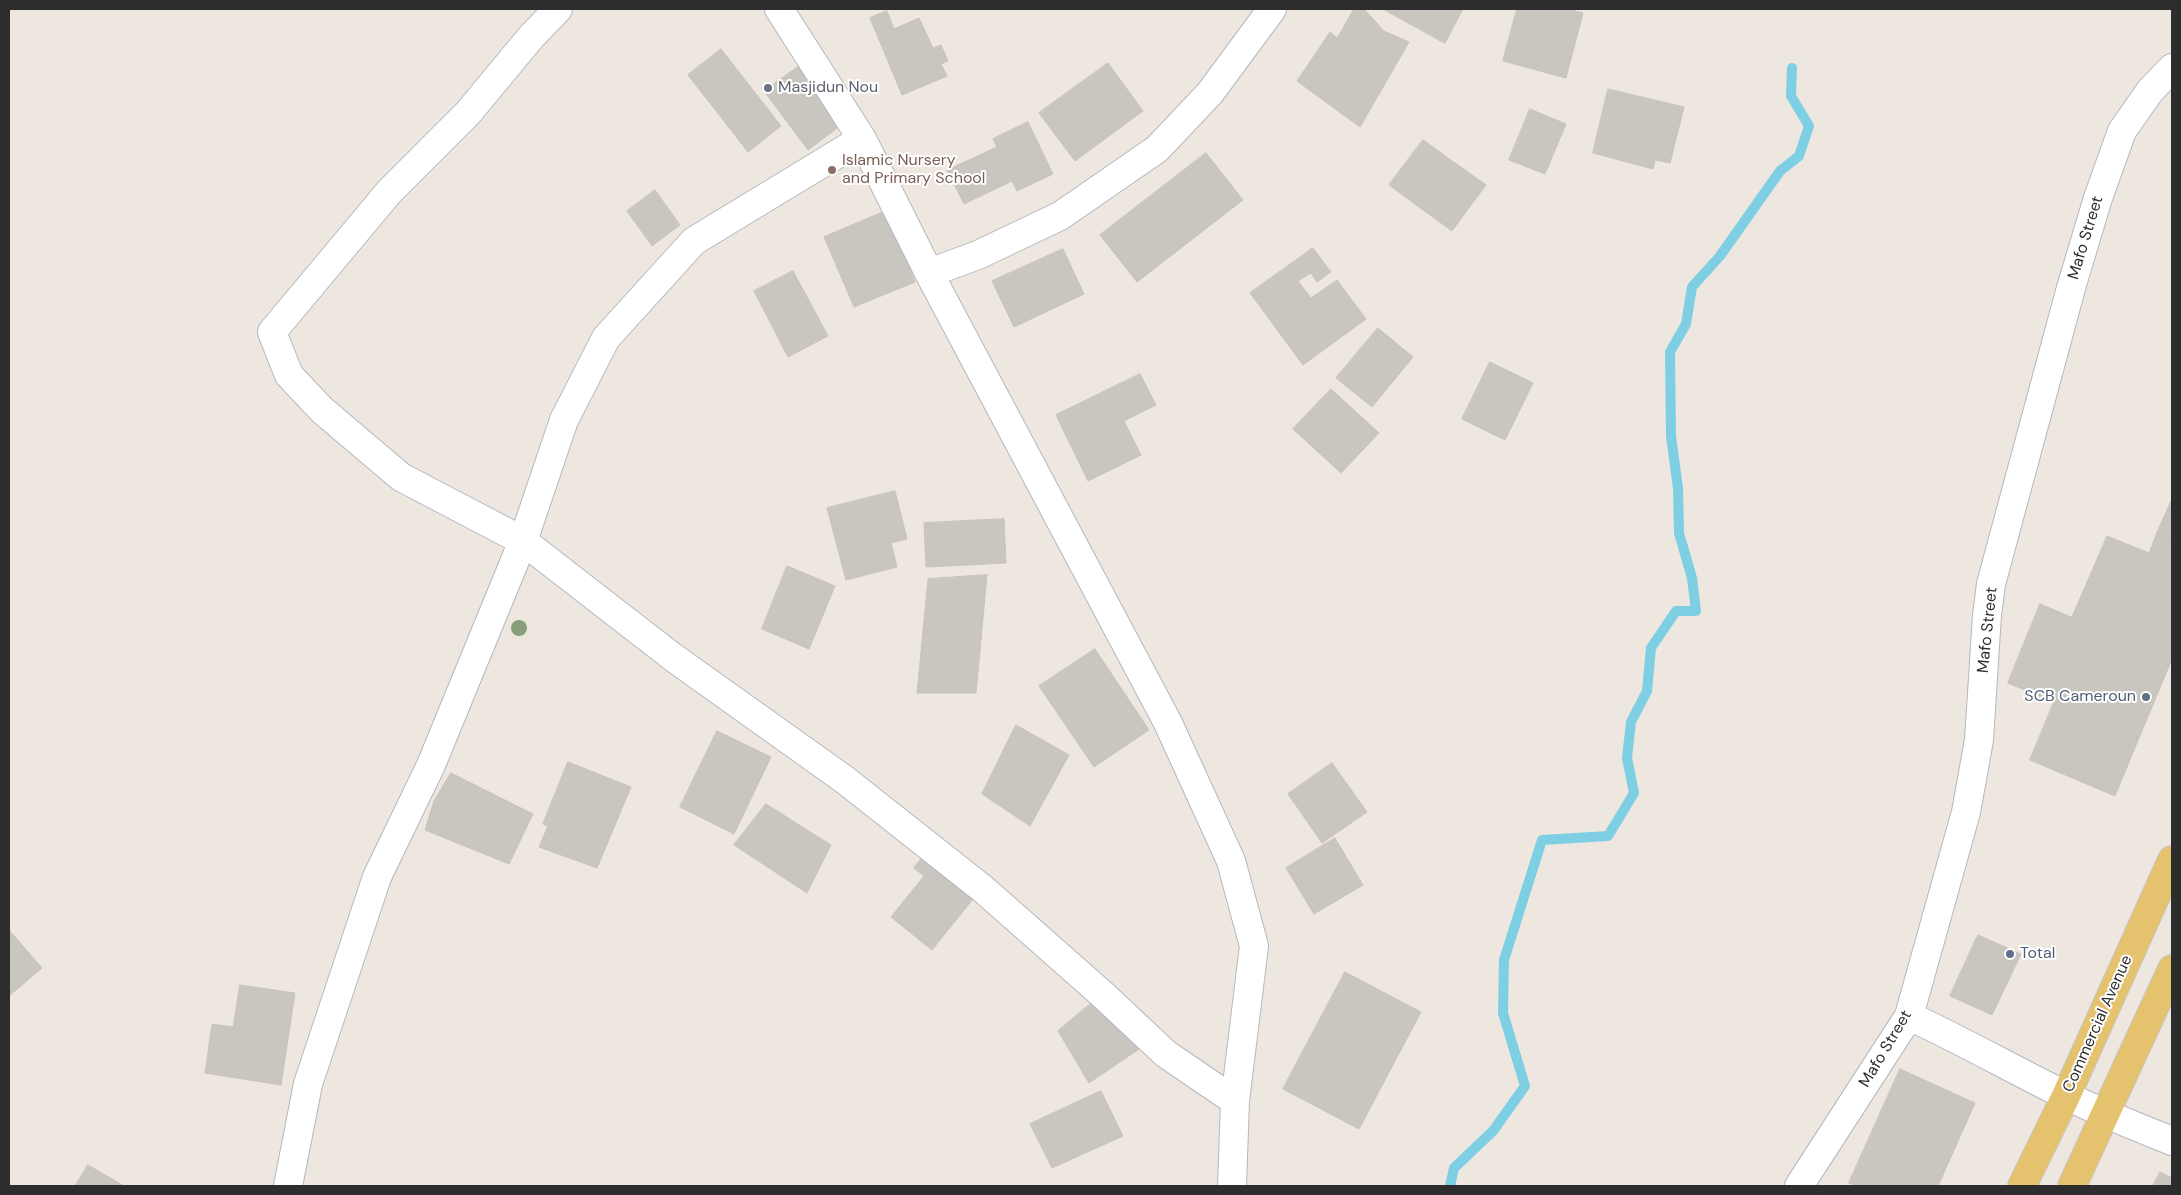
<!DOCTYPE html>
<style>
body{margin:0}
#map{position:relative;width:2181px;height:1195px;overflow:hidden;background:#ede7e0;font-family:"DM Sans",sans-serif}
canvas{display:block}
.frame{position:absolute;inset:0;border:10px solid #2d2d2d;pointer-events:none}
</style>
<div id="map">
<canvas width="2181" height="1195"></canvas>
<div class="frame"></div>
</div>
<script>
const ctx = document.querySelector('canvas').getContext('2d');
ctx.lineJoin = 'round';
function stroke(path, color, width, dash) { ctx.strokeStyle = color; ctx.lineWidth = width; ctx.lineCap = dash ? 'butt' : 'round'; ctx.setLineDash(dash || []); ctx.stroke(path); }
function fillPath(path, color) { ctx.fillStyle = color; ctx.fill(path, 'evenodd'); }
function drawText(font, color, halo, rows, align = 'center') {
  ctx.font = font + ' "DM Sans",sans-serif'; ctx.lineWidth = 4; ctx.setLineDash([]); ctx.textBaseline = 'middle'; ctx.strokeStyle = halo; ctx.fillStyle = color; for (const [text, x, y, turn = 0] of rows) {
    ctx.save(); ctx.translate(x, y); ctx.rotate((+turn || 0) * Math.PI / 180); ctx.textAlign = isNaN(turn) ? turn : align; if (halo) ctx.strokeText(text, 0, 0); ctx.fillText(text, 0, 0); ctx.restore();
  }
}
stroke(new Path2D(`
 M1450,1186l4,-18 39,-37 32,-45 -22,-73 1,-53 38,-120 66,-4 26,-43 -7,-35 4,-36 16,-31 4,-43 25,-37h20l-4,-33 -13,-45 -1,-45 -7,-52 -1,-84 16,-28 6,-37 28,-31 60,-85 19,-15 10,-30 -18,-30 1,-28`), '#7ecfe4', 10);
const building = new Path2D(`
 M1354,9h10l20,22 25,11 -49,85 -63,-46 33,-49 7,6z
 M1383,9h80l-18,34z
 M1517,9h50l16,4 -17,65 -63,-17z
 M887,11l7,18 25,-11 14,30 8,-3 7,16 -7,3 6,12 -45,19 -32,-77z
 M721,49l60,77 -33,26 -60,-77z
 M805,62l43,58 -40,30 -44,-59z
 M1108,63l35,48 -68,50 -36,-48z
 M1608,89l76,18 -14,56 -15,-3 -2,9 -60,-16z
 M1530,109l36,15 -21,50 -36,-14z
 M1028,122l25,52 -36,17 -5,-10 -48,23 -17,-34 50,-23 -4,-8z
 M1423,140l63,45 -34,46 -63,-46z
 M1206,153l37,47 -106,82 -37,-47z
 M655,190l25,35 -28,21 -25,-35z
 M886,211l29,71 -61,25 -30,-70z
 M1313,248l18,24 -14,10 -6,-9 -13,8 13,17 26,-18 29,39 -63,46 -53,-72z
 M1063,249l21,45 -70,33 -22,-46z
 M793,271l35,65 -40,21 -34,-66z
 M1378,328l35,29 -41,50 -36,-29z
 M1490,362l43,21 -28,57 -43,-21z
 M1140,374l16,31 -32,16 17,34 -53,26 -32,-66z
 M1331,389l48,44 -38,40 -48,-44z
 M895,491l12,48 -16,4 6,24 -51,13 -19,-72z
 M2172,499v41l-15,-7z
 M1004,519l2,44 -80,4 -2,-44z
 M2157,533l15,7v119l-100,-42 35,-81 42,17z
 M787,566l48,20 -26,63 -47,-20z
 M987,575l-11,118h-59l11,-114z
 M2040,604l132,55 -33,79 -131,-55z
 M1095,649l54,81 -55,37 -55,-81z
 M2054,702l85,36 -24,58 -85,-36z
 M1016,725l53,30 -39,71 -48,-32z
 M717,731l54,26 -37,77 -54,-27z
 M568,762l63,25 -34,81 -58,-21 9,-21 -5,-2z
 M1332,763l35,49 -45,31 -34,-49z
 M451,773l82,41 -24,50 -84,-34 9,-29z
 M766,804l65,41 -24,48 -73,-48z
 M1335,838l28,47 -49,29 -28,-46z
 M930,848l51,41 -49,61 -41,-33 33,-41 -10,-8z
 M9,930l33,38 -33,28z
 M1978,935l43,19 -29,61 -42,-19z
 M1345,972l76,40 -62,117 -76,-40z
 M240,985l55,8 -14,92 -76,-12 7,-49 21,3z
 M1101,995l41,52 -53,36 -31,-52z
 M1900,1069l75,34 -37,83h-82l-7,-3z
 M1101,1091l22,45 -71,32 -22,-44z
 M88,1165l36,21h-49z
 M2160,1172l12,6v8h-19z`);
fillPath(building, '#c9c5bf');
stroke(building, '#c8c2ba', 1);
const minor = new Path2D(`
 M558,9l-27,28 -63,76 -79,79 -117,140 17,43 33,35 79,67 122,64 151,117 171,122 138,109 119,105 64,60 69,47
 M779,9l83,130 67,134 239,450 63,138 23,85 -19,155 -3,85
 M929,273l49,-18 82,-39 97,-67 53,-56 62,-84
 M1909,1016c54,25 105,54 158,80 34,17 70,31 105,45
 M288,1186l20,-102 69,-207 54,-112 92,-224 41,-121 42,-82 88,-97 168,-102
 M1799,1186l110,-170 57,-204 13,-72 8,-125 4,-31 80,-296 27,-90 24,-67 28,-40 22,-23`);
const major = new Path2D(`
 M2022,1186l44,-90 106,-236
 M2072,1186l100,-217`);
stroke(minor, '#b4b7bf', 30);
stroke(major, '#c8c8c8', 30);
stroke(minor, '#fff', 28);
stroke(major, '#e5c26d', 28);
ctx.fillStyle = '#879f78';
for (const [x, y] of [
 [519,628]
]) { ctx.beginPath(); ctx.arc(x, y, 8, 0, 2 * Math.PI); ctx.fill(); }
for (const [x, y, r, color] of [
 [768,88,5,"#6b7280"],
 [832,170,5,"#8d6e63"],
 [2146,697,5,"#5c6f8a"],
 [2010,954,5,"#5c6f8a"]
]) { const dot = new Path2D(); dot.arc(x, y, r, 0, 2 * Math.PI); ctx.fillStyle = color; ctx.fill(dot); stroke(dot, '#fff', 2); }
drawText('16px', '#5b616d', '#fff', [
 ["Masjidun Nou",778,88]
], 'left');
drawText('16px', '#785e54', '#fff', [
 ["Islamic Nursery",842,161],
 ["and Primary School",842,179]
], 'left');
drawText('16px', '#2d2d2d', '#fff', [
 ["Mafo Street",2086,238,-73],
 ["Mafo Street",1988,630,-84],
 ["Commercial Avenue",2098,1024,-66],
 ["Mafo Street",1886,1049,-59]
]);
drawText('16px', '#4e5e75', '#fff', [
 ["SCB Cameroun",2136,697],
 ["Total",2020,954,"left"]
], 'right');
</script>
